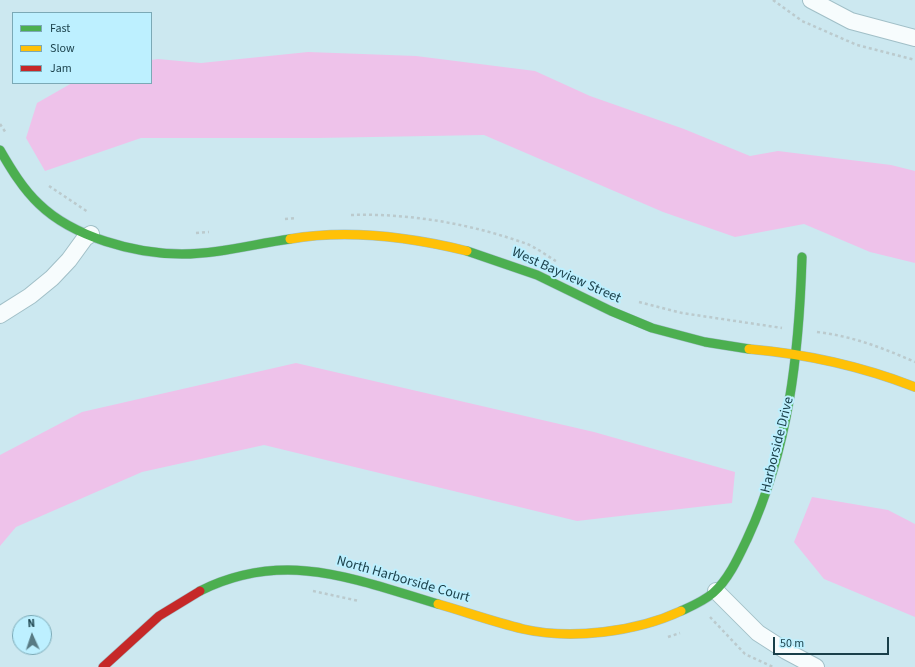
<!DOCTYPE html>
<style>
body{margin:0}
#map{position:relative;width:915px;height:667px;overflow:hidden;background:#cce8f0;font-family:"Source Sans 3",sans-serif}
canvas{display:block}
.legend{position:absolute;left:12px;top:12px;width:140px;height:72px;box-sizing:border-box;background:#bdf0ff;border:1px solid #7ba9b6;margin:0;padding:5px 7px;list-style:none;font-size:12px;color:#193f49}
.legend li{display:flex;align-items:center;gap:8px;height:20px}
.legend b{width:20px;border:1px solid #7ba9b6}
.north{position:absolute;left:12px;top:615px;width:40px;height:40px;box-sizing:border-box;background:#bdf0ff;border:1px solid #7ba9b6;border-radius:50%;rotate:357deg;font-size:11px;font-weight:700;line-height:16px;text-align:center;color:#193f49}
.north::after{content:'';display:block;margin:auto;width:14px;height:18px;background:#587a83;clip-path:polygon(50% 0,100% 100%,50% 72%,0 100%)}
.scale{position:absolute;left:773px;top:637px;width:116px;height:18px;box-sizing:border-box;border:2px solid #193f49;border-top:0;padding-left:5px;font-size:12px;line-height:14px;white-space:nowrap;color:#193f49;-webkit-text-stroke:3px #bdf0ff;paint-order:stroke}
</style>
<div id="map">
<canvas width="915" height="667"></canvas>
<ul class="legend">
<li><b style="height:5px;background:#4caf50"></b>Fast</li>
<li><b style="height:5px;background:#ffc107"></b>Slow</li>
<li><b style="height:5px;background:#c62828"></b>Jam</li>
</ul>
<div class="north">N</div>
<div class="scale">50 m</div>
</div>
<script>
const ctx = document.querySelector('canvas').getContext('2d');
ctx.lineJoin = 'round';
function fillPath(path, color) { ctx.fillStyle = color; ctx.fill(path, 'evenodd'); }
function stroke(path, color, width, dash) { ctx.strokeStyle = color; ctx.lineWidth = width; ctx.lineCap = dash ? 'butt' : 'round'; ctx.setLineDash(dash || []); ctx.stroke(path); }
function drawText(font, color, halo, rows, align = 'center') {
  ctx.font = font + ' "Source Sans 3",sans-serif'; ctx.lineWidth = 4; ctx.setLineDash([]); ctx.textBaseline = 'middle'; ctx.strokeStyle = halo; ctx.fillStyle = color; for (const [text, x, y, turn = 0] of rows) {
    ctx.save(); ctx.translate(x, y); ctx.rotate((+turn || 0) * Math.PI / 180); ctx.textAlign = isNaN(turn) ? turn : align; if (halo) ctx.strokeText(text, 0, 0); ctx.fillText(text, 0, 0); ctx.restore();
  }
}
fillPath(new Path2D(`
 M308,52l108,4 119,15 55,25 94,33 66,27 28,-5 113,14 24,6v92l-45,-11 -66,-28 -69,13 -72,-25 -179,-77 -167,3h-176l-96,33 -19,-33 11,-35 35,-20h79v-23l7,-1 43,4z
 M296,363l298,69 141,40 -3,31 -155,18 -313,-76 -122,27 -126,55 -16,19v-91l82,-43z
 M812,497l76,13 27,14v93l-91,-38 -30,-37z`), '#eec2ea');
const street = new Path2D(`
 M811,0l40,21 64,17
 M0,315l30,-19 22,-18 17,-18 16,-22 6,-4
 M716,591l42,42 28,18 30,16`);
const fast = new Path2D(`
 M0,150c11,19 23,39 39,54 34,33 96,50 143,50 36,0 72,-10 108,-15
 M467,251l70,24 74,36 41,17 53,14 44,7
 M200,591c84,-42 154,-12 238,13
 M681,611c11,-5 23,-10 32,-18 16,-14 26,-37 35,-56 41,-89 51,-183 54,-280`);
const slow = new Path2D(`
 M290,239c58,-10 120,-2 177,12
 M749,349c58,5 112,17 166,38
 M438,604c28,8 56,18 85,25 48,11 113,3 158,-18`);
const jam = new Path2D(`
 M103,667l56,-51 41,-25`);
stroke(street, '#a1bfc7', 18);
stroke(fast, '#a1bfc7', 10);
stroke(slow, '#a1bfc7', 10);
stroke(jam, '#a1bfc7', 10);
stroke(new Path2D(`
 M773,0l29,21 55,24 58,15
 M0,124l6,9
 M49,186l39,26
 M351,215c58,-2 121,9 176,29 10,4 20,12 29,17
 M285,219l11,-1
 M196,233l13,-1
 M639,302l43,11 100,15
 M817,332c35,4 66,16 98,30
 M313,591l46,10
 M710,617l35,37 28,13
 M668,637l12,-4`), '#bbcacd', 2.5, [3, 3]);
stroke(street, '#f7fcfd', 16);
stroke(fast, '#4caf50', 9);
stroke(slow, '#ffc107', 9);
stroke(jam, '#c62828', 9);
drawText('14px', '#193f49', '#bdf0ff', [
 ["West Bayview Street",566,276,24],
 ["Harborside Drive",778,445,-76],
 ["North Harborside Court",403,580,16]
]);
</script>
